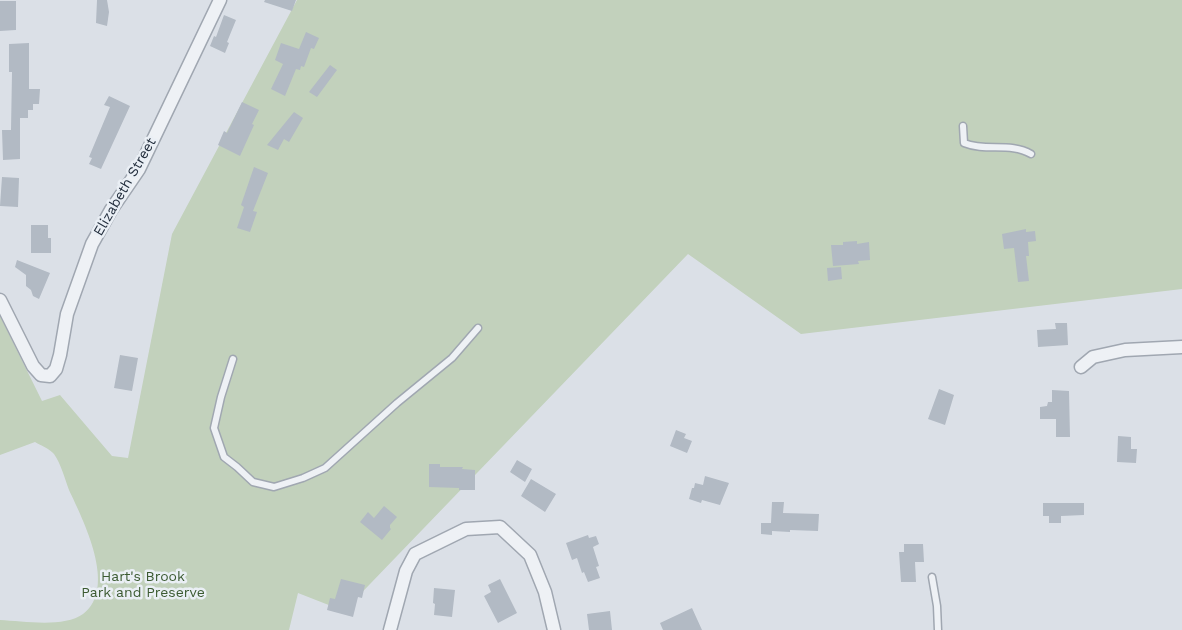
<!DOCTYPE html>
<style>
body{margin:0}
canvas{display:block;background:#dbe0e7}
</style>
<canvas width="1182" height="630"></canvas>
<script>
const ctx = document.querySelector('canvas').getContext('2d');
ctx.lineJoin = 'round';
function fillPath(path, color) { ctx.fillStyle = color; ctx.fill(path, 'evenodd'); }
function stroke(path, color, width, dash) { ctx.strokeStyle = color; ctx.lineWidth = width; ctx.lineCap = dash ? 'butt' : 'round'; ctx.setLineDash(dash || []); ctx.stroke(path); }
function drawText(font, color, halo, rows, align = 'center') {
  ctx.font = font + ' "Work Sans",sans-serif'; ctx.lineWidth = 5; ctx.setLineDash([]); ctx.textBaseline = 'middle'; ctx.strokeStyle = halo; ctx.fillStyle = color; for (const [text, x, y, turn = 0] of rows) {
    ctx.save(); ctx.translate(x, y); ctx.rotate((+turn || 0) * Math.PI / 180); ctx.textAlign = isNaN(turn) ? turn : align; if (halo) ctx.strokeText(text, 0, 0); ctx.fillText(text, 0, 0); ctx.restore();
  }
}
fillPath(new Path2D(`
 M297,0h885v289l-381,45 -113,-80 -344,357 -46,-18 -9,37h-289v-10c23,1 64,8 83,-6 35,-26 0,-94 -14,-124 -4,-11 -8,-26 -15,-36 -4,-5 -14,-9 -19,-12l-35,13v-139l42,85 18,-6 52,61 16,2 44,-224z`), '#c2d1bc');
fillPath(new Path2D(`
 M97,0h10l2,12 -2,14 -11,-3z
 M265,0h31l-4,11 -28,-9z
 M0,1h16v29l-16,1z
 M224,15l12,5 -9,22 2,1 -4,10 -15,-7 4,-10 2,1z
 M306,32l13,6 -5,11 -3,-1 -7,19 -3,-1 -1,4 -4,-1 -11,27 -14,-7 12,-25 -8,-4 6,-17 18,6z
 M29,43v46h11l-1,15h-6v6h-5v8h-8v41l-17,1 -1,-30h9l1,-58h-3v-28z
 M330,65l7,5 -20,27 -8,-5z
 M109,96l21,10 -29,63 -12,-5 3,-6 -3,-1 21,-50 -6,-2z
 M242,102l17,8 -7,14 2,1 -14,31 -22,-11 6,-14 3,2z
 M294,112l9,6 -14,24 -5,-3 -6,11 -11,-5z
 M254,167l14,6 -15,38 4,1 -7,20 -13,-4 7,-21 -3,-2z
 M2,177l17,1 -1,29 -18,-1z
 M31,225h17v13h3v15h-20z
 M1026,229v3l9,-1 1,10 -8,1 1,14h-3l3,25 -11,1 -4,-34 -10,1 -2,-15z
 M857,241v3l12,-2 1,18 -12,1 1,3 -26,2 -2,-21h12v-3z
 M17,260l33,13 -11,26 -6,-3 -2,-6 -5,-4v-11l-11,-8z
 M841,267l1,12 -14,2 -1,-13z
 M1055,323h12l1,22 -30,2 -1,-17 19,-1z
 M120,355l18,3 -6,33 -18,-3z
 M939,389l15,6 -9,30 -17,-6z
 M1052,390l17,1 1,46h-14v-18h-16v-12l7,-1 1,-4h4z
 M676,430l10,4 -2,4 8,3 -5,12 -17,-7z
 M1118,436l13,1v12h6l-1,14 -19,-1z
 M517,460l15,9 -7,13 -15,-10z
 M429,464h11v3h23l-1,2 13,1v20h-16v-2l-30,-1z
 M705,476l24,7 -9,22 -18,-5 -1,3 -12,-4 3,-11h2l1,-5 8,2z
 M531,479l25,15 -11,18 -24,-16z
 M772,502h12l-1,11 36,1 -1,17 -28,-1v2l-18,-1v4l-11,-1v-11h10z
 M1043,503h41v12l-23,1v7h-12v-7h-6z
 M384,506l13,11 -7,8v3l1,1 -9,11 -22,-18 8,-10 6,6z
 M588,535l1,3 7,-2 3,8 -6,3 6,19 -3,1 4,11 -12,4 -4,-10 -2,1 -5,-15 -5,2 -6,-17z
 M904,544h19l1,18h-9l1,20h-15l-2,-30h5z
 M341,579l24,6 -3,13 -4,-1 -5,20 -26,-7 3,-12 5,1z
 M500,579l17,34 -19,10 -14,-27 7,-4 -3,-7z
 M434,588l21,2 -3,27 -18,-2 1,-11 -2,-1z
 M692,608l10,22h-39l-3,-7z
 M610,611l2,19h-23l-2,-16z`), '#b2bac4');
const lane = new Path2D(`
 M963,126l1,17c22,9 46,-1 67,11
 M233,359l-12,38 -7,31 10,29 13,10 16,15 21,5 29,-9 22,-10 72,-65 55,-45 26,-30
 M932,577l5,29 1,24`);
const street = new Path2D(`
 M0,300l33,66 8,9 9,1 6,-7 4,-14 7,-41 25,-70 19,-34 28,-41 81,-169
 M1081,367l12,-10 32,-7 57,-3
 M390,630l16,-59 9,-17 51,-25 34,-2 30,28 15,37 9,38`);
stroke(lane, '#a0a7b1', 9);
stroke(street, '#a0a7b1', 15);
stroke(lane, '#eef1f5', 6);
stroke(street, '#eef1f5', 12);
drawText('14px', '#242f3e', '#eaeff5', [
 ["Elizabeth Street",125,187,-60]
]);
drawText('14px', '#3b5a31', '#eaeff5', [
 ["Hart's Brook",143,577],
 ["Park and Preserve",143,593]
]);
</script>
